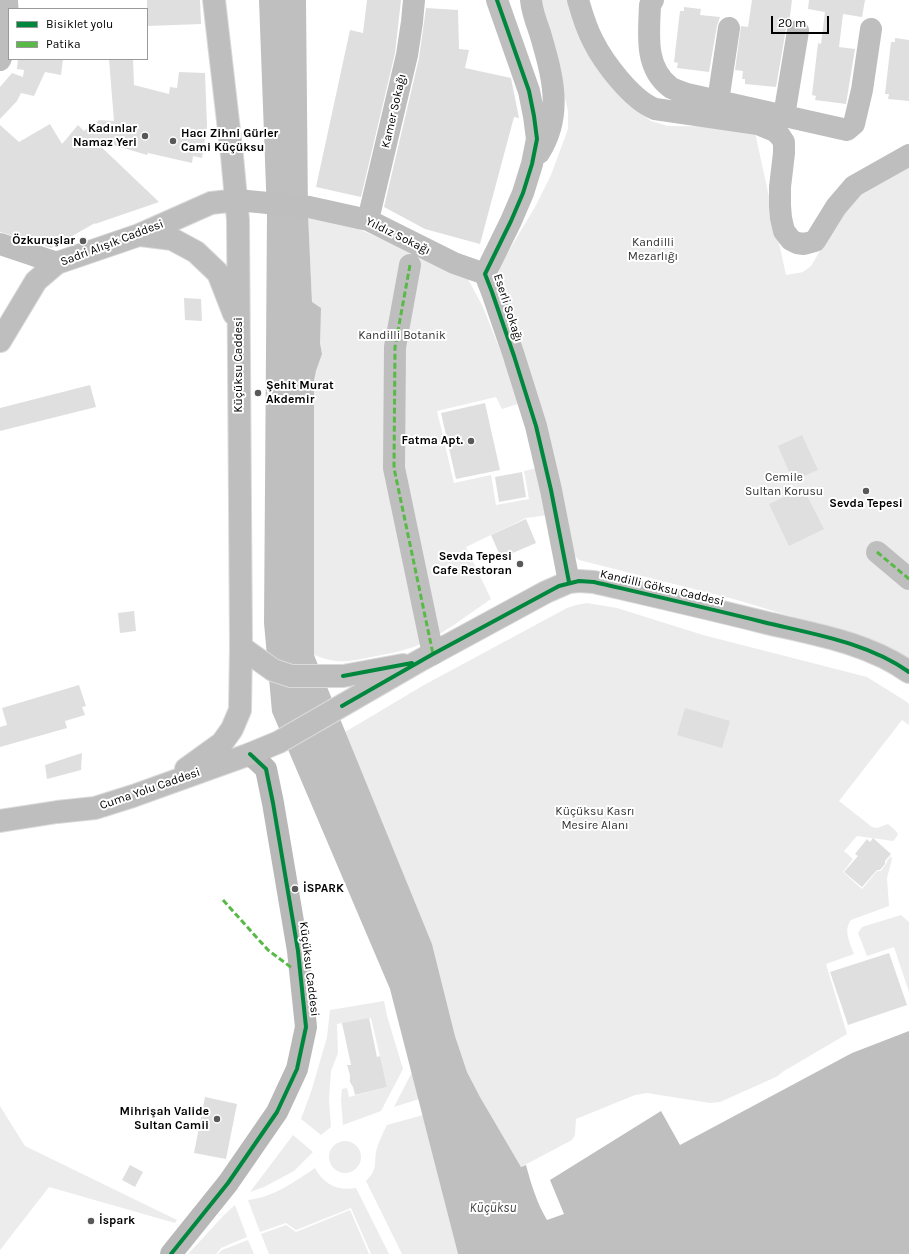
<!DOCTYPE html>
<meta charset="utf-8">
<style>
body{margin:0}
#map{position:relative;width:909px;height:1254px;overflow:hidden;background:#fff;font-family:Karla,sans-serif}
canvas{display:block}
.legend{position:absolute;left:8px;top:8px;width:140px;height:52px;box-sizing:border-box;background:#fff;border:1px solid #999;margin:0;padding:5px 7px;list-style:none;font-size:12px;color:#000}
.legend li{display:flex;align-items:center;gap:8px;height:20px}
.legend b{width:20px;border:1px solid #999}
.scale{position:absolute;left:771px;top:16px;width:58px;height:18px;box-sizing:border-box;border:2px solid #000;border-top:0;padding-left:5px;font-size:12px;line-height:14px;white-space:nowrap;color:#000;-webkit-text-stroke:3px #fff;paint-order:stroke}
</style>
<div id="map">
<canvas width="909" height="1254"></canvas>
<ul class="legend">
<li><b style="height:5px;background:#00873e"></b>Bisiklet yolu</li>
<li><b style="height:5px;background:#58b947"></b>Patika</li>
</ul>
<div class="scale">20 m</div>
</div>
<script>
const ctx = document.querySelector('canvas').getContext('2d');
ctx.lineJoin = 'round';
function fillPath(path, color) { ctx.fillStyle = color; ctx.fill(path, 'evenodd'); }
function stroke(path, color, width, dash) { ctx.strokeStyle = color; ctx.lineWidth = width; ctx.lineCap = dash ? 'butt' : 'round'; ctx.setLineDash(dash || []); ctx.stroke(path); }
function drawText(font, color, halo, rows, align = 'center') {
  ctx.font = font + ' Karla,sans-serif'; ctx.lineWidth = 4; ctx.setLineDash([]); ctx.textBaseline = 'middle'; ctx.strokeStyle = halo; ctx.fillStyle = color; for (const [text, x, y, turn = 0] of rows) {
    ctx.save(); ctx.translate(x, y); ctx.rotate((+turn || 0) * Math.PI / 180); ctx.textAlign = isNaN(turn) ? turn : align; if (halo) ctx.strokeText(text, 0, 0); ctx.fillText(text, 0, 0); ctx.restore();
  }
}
fillPath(new Path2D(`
 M542,0h28l21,55 50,59 10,7 17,5 84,1 4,10 30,138 17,-3 8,-6 41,-69 57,-34v497l-36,-19 -136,-41 -158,-40 -7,-6 -74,-277 3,-13 34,-57 16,-32 17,-46v-18z
 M308,214l39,10 76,33 45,22 15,28 38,96 -19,6 -6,-12 -59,14 17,72 37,-8 5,30 33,-6 -5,-28 13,-3 11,47 -22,3 -60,29 25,52c-24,16 -48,36 -75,47 -15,6 -30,8 -45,11 -24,5 -33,7 -57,-2v-274l2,-10 6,-17 -10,-52z
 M587,603l30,5 86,27 164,42 40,25 2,2v21l-7,-5 -63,81 33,26 5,1 11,-4 7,6 3,4 -3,5 -2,2 -36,-5 -13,15 9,8 -10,13 19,17 15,-18h4l5,-7 1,-3 4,-5 1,3 -5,19 2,28 -38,14c-8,10 -1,23 3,34l-28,10 21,70 -63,37 -8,6 -56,25 -10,1 -63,-10 -12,2 -59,24 -1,16 -3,5 -51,27 -41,-70 -13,-25 -12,-36 -23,-92 -87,-212 79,-47 143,-77 9,-3z
 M901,915l8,7v70l-15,-45 -27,9 -9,-23 4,-6z
 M384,1001l3,15 16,53 -22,42 -38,14 -2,-25 1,-11 5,-1 2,9 38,-10 -16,-69 -34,6 1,29 -7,18 -2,28 2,28 -10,8 -20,-16 11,-30 15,-52 3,-27z
 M412,1072l7,27 -25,8z
 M0,1106l25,40 152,74 -2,3 -126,-36 -49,63z
 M423,1115l35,139h-56l-36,-73c12,-12 8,-17 10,-29 2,-9 7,-19 11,-27z
 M293,1135l20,17 -19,19 -30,16 -14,5z
 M329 1157a16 16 0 1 1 32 0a16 16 0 1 1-32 0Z
 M315,1168c9,17 23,23 41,20l33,66h-18l-20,-46 -55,22 -10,-7 -26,9 -12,-32c26,-3 46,-18 67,-32z
 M235,1205l12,32 -26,11 -5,6h-28l36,-39z
 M350,1210l19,44h-100l-8,-20 25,-9 10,7z
 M248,1240l6,14h-36l4,-4z`), '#ececec');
fillPath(new Path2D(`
 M259,0h47l2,214 4,88 9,6 -1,35 2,11 -6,17 -2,10v274l118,289 23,92 12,36 13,25 41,70 5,-2c5,19 11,38 21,55l17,-6 -14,-34 111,-69 19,34 172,-92 57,-22v223h-451l-68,-265 -118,-277 -8,-89 3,-409z`), '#bfbfbf');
fillPath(new Path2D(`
 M147,0h53l1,24 -54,2z
 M367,0h34l-6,53 -34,144 -45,-10 34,-157 13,3z
 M752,0h40l-3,23 -3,6 -10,58 -31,-3v-5h-3l1,-8 -8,-1 6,-44 7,1z
 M809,0h56l-3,17 -19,-3 -4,33 16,2 -9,55 -31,-4 1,-4 -4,-1 6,-52 3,1 4,-32 -17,-3z
 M684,7l17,2 -1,6 20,2 -3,9 -8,46 -32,-4 1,-5 -4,-1 6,-51h4z
 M426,8l32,2 1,39 10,1 -4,18 46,10 8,40 -5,-1 -34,127 -55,-15 -41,-22 35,-149z
 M895,38l14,2v61l-21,-2 1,-5h-4l6,-52h4z
 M18,59h45l-2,16 -16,-3 -11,24 -13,-3 -4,8 -17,18v-32l12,-14 11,4 1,-7 -7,-1z
 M109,59h24l1,26 35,9 1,-7 7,1 2,-16 26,1 2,53 -5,32 -9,-2 -1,7 -44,-10 -1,2 -54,-16 66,63 -64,22v-1l-44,25 -51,-16v-107l19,17 31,-18 12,20 16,-19 6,6 15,-11 15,1z
 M184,298l17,1 1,22 -17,-1z
 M90,385l6,22 -96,24v-23z
 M485,403l15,67 -44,9 -15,-66z
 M802,435l16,35 -25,11 -15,-35z
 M522,472l4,25 -27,5 -4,-25z
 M803,488l21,41 -35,17 -20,-42z
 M526,519l10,24 -35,15 -10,-23z
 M134,611l2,20 -16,2 -2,-20z
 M79,685l7,21 -4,1 3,8 -20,6 2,7 -67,19v-20l7,-2 -5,-17z
 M685,708l45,13 -8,27 -45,-13z
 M82,753l-1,17 -34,9 -2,-14z
 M873,838l18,16 -6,7v3l-5,6h-3l-15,17 -18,-15 14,-16 -3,-2 12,-15 3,3z
 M889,953l18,52 -59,20 -18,-53z
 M369,1018l8,39 3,-1 7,31 -32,8 -2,-8 -3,-5v-7l-3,-10h4l-9,-42z
 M205,1097l32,7 -11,55 -32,-6z
 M130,1165l13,7 -8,15 -13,-7z`), '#dfdfdf');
const primary = new Path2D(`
 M140,235l32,4 24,13 22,21 16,41
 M0,341l36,-60 21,-18 82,-28 72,-32 26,-3
 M241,647l32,23 18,6h52l60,-11
 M186,769l36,-26 10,-14 8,-19 1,-63 -3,-427 -6,-64 -18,-156
 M0,821l57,-9 38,-4 38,-12 117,-42 29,-12 140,-81 127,-69 23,-10 10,-1 15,1c56,13 113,26 169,40 49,12 104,20 146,50`);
stroke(primary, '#dbdbdb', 24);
stroke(new Path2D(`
 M497,0l32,91 5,25 3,23 -5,25 -9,29 -12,28 -26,53 7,18 22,64 22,70 15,64 18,92
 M531,0c1,11 5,22 9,33 12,41 24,81 -1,120
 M578,0c4,14 8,28 15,41 11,22 39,59 62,68l103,15 17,7 5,5 4,6v11l-4,34v19l1,12 3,13 7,9 6,3 7,1 11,-3 21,-34 18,-21 55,-31
 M653,0l-3,5c-1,29 -6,62 20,82 4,3 12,5 17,7l160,36 7,-6 8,-34 9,-61
 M0,60l9,-22 -2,-38
 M718,101l11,-73
 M784,116l14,-85
 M237,200l72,7 59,13 86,43 31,11
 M368,220l39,-165 5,-33 2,-22
 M0,244l57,19
 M410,265l-15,82 -1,121 39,186
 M877,552l32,27`), '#bebebe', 22);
stroke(new Path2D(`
 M171,1254l57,-71 49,-71 20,-43 9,-42 -8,-76 -25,-148 -7,-34 -16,-15`), '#b8b8b8', 22);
stroke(primary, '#bebebe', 22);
stroke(new Path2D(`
 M410,265l-15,82 -1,121 39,186
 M877,552l32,27
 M223,900l45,50 24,18`), '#58b947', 3, [6, 3]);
stroke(new Path2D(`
 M497,0l32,91 5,25 3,23 -5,25 -9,29 -12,28 -26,53 7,18 22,64 22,70 15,64 18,92
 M343,676l69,-13
 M342,706l91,-52 126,-68 20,-5 15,1c56,13 113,26 169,40 49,12 104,20 146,50
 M171,1254l57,-71 49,-71 20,-43 9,-42 -8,-76 -25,-148 -7,-34 -16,-15`), '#00873e', 4);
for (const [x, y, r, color] of [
 [145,136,4,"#595959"],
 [173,141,4,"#595959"],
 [83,241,4,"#595959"],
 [258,393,4,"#595959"],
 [471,441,4,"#595959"],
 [866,491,4,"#595959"],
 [520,564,4,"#595959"],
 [295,889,4,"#595959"],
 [217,1119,4,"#595959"],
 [91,1221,4,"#595959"]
]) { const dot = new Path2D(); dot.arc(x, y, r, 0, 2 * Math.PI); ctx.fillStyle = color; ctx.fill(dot); stroke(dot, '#fff', 1.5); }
drawText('12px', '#000', '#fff', [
 ["Kamer Sokağı",394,111,-77],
 ["Yıldız Sokağı",398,236,26],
 ["Sadri Alışık Caddesi",112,243,-21],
 ["Eserli Sokağı",508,308,72],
 ["Küçüksu Caddesi",239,365,-90],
 ["Kandilli Göksu Caddesi",662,588,13],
 ["Cuma Yolu Caddesi",150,789,-19],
 ["Küçüksu Caddesi",309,969,83]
]);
drawText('bold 12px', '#000', '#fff', [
 ["Kadınlar",137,129],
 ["Namaz Yeri",137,143],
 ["Hacı Zihni Gürler",181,134,"left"],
 ["Cami Küçüksu",181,148,"left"],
 ["Özkuruşlar",75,241],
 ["Şehit Murat",266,386,"left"],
 ["Akdemir",266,400,"left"],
 ["Fatma Apt.",463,441],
 ["Sevda Tepesi",866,504,"center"],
 ["Sevda Tepesi",512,557],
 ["Cafe Restoran",512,571],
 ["İSPARK",303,889,"left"],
 ["Mihrişah Valide",209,1112],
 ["Sultan Camii",209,1126],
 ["İspark",99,1221,"left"]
], 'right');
drawText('12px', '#333', '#fff', [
 ["Kandilli",653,243],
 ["Mezarlığı",653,257],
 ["Kandilli Botanik",402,336],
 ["Cemile",784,478],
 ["Sultan Korusu",784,492],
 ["Küçüksu Kasrı",595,812],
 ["Mesire Alanı",595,826]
]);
drawText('italic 13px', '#444', '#fff', [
 ["Küçüksu",493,1208]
]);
</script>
